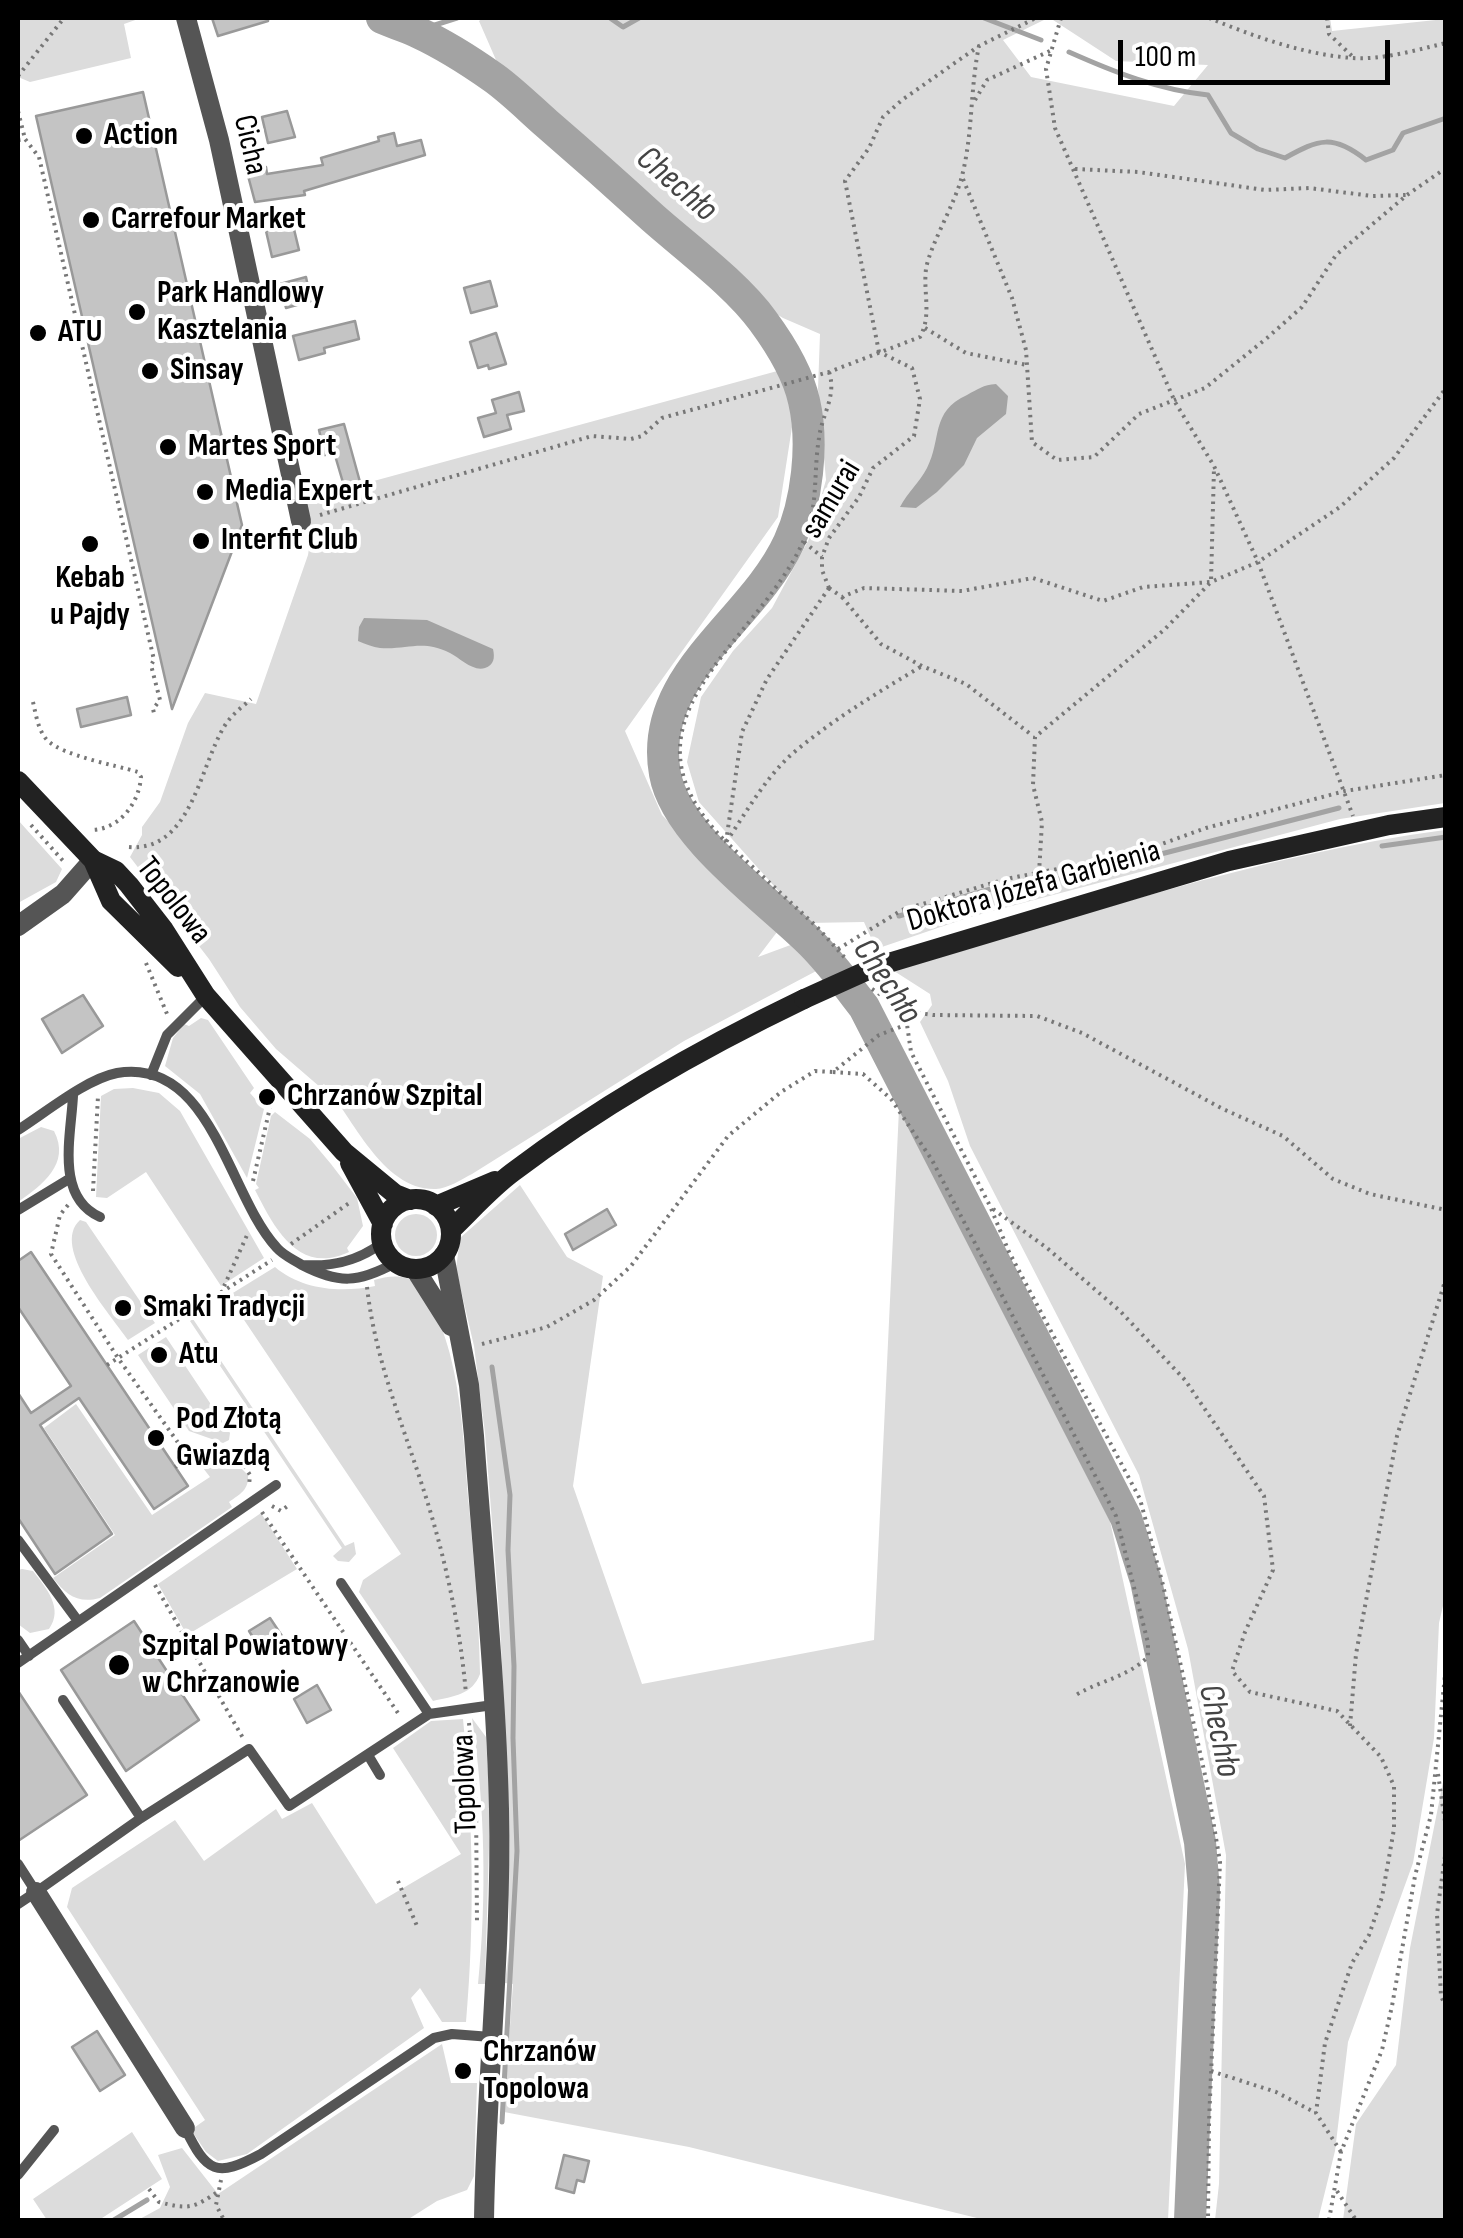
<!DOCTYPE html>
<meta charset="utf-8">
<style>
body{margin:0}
#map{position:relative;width:1463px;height:2238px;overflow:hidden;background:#fff;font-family:"Sofia Sans Condensed",sans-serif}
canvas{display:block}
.frame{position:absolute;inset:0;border:20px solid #000;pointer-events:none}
.scale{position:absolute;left:1118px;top:40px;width:272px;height:45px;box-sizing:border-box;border:5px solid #000;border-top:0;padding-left:12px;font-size:30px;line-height:35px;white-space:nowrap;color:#000;-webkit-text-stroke:8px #fff;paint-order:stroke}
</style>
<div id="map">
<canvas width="1463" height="2238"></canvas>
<div class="frame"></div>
<div class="scale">100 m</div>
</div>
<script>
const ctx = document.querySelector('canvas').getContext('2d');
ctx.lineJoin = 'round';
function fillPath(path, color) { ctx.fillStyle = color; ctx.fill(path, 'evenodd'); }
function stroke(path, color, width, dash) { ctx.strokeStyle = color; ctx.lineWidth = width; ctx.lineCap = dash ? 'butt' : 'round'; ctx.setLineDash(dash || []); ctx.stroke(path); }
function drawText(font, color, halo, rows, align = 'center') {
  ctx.font = font + ' "Sofia Sans Condensed",sans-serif'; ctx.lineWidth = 8; ctx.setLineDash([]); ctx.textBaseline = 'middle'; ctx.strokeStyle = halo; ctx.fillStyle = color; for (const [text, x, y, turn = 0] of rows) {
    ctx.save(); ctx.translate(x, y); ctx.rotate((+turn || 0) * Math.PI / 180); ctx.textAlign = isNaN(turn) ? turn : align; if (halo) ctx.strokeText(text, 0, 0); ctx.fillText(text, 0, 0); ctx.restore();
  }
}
fillPath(new Path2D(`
 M18,18h123l-17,6 7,34 -101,24 -12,-5z
 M483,18h565l-45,22 28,37 143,29 34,-41 -92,-4 -66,-43h280l2,13 113,-12v784l-105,16 -370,98 -94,32 -12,-27 -57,1 -108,-121 -12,-40 14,-65 32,-46 39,-43 37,-69 17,-59 -8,-91 2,-55 -37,-16 -33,-20 -132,-128 -115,-94 -24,-55z
 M781,370l14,38 -17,109 -153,214 37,84 115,117 -19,25 38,-14 24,26 -136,72 -212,133c-10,5 -25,15 -36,15 -53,2 -83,-71 -112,-105l-4,3 -44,-38 -36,-42 -31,-48 -79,-102 12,-22v-8l18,-25 28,-79 17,-30 51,11 52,-149 3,-20 -7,-35z
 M18,820l44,49 -6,13 -38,21z
 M1445,830l1,763 -7,30 -5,115 -21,125 -65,179 -13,109 -17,69h-103l4,-36 7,-329 -38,-206 -49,-174 -169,-329 -22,-65 -28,-59 12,-17 -2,-11 -36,-23c181,-53 364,-116 551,-141z
 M201,1018l7,2 46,68 -4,5 14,16 -17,69 -47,-84 -35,-28 8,-28 11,-14 5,2z
 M133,1088l26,5 21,18 84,147 -43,28 -75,-114 -39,26 -11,-1 5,-101 13,-7z
 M899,1109l211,412 75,343 -17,356h-183l-296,-73 -185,-35 9,-128 -8,-1 4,-35v-136l-9,-188 -15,-191 -11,-87 -18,-77 4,-31 60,-53 47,72 36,19 -30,210 69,198 232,-44z
 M275,1112l35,27 21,25 26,34 6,28 -16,22 2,4c-51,24 -75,-25 -94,-62l4,-2 -3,-4 15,-68z
 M41,1127l13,4c17,33 -12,54 -36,71v-63z
 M395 1235a21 21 0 1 1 42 0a21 21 0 1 1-42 0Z
 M80,1220l6,2 69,101 -27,17c-17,-25 -78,-93 -48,-120z
 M275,1267c27,23 66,26 100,19l-1,-6c14,-4 32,-7 43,5 45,52 46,156 52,221 5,56 10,112 11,168 -8,21 -26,22 -47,27l-74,-109 4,-12 38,-26 -173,-258z
 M193,1319l152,227 9,-4 2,12 -7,8 -11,-1 -5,-5 9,-8 -152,-227z
 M166,1337l64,96 -1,7 -6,3 -34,-12 -51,-76z
 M76,1404l76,111 58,-38 -14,-18 43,7 9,9c1,15 -8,19 -19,27l3,5 -132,91c-22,6 -34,-3 -47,-20l62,-43 -71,-107z
 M261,1513l36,56 -110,66 -29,-51z
 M22,1569l11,2c13,17 31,37 16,58l-19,4 -12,-9v-54z
 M472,1718l14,19 4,73 -5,174h-7c9,-86 7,-180 -6,-266z
 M463,1719c10,102 12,200 3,303h-24l-22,-34 -9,10 13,30 -177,126 -29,7 -12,-9 -15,-22 14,-10 -138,-213 5,-19 103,-68 29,41 72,-52 6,10 30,-16 64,101 85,-50 -68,-106 38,-27z
 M1445,1772v448h-102l13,-96 40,-59 14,-117z
 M442,2044l9,39h26l-3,93 -7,14 -30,11 -30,19h-269l22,-12 10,-21 -12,-32 24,-7 36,46z
 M132,2132l30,47 -63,41h-52l-14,-21z`), '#dcdcdc');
fillPath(new Path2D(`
 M996,384l12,12 -2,18 -29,24 -13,27 -27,27 -21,16 -16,-1c7,-14 20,-25 27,-39 15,-29 3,-56 40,-73 11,-6 16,-10 29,-11z
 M364,618l63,2 66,29c2,9 1,16 -8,19 -12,4 -25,-10 -35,-15 -28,-14 -42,-3 -70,-5 -7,-1 -15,-4 -22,-7l1,-14z`), '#a3a3a3');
stroke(new Path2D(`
 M610,18l13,9 16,-9
 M984,18l57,22
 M416,31l41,-13
 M1069,52c45,20 90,38 139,43l23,38 27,16 27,9c34,-19 48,-24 81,2l27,-10 10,-17 43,-15
 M1382,846l64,-9
 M899,916l95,-28 78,-11 267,-69
 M803,948l7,-6 13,-2
 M492,1367l18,128 -2,55 6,116 -1,72 4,113 -15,271
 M114,2220l33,-20`), '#a3a3a3', 5);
stroke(new Path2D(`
 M382,18c11,5 23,8 35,14 26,12 53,29 77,46 18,13 35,30 52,45 36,31 72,63 107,95 34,30 84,67 110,103 17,23 35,53 41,80 10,43 3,102 -15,141 -37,81 -142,133 -124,232 11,62 103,126 146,169 20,20 36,42 53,64l262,511 20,63 54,261 4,48 -14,330`), '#a3a3a3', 32);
const building = new Path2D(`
 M212,18h56v3l-50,15z
 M143,92l99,433 -70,184 -136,-593z
 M287,111l8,26 -27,6 -6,-26z
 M394,133l3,13 24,-6 4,15 -121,36 1,4 -50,7 -8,-30 19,-5 1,7 56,-9 -2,-7 58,-17 -1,-4z
 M293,225l6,25 -27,7 -6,-26z
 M306,277l5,24 -25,7 -6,-24z
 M490,281l7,25 -26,7 -7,-25z
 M355,321l4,18 -35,9 1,5 -26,7 -6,-24z
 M496,333l10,31 -17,5 -1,-4 -10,3 -8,-26z
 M519,392l5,19 -17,4 4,14 -27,8 -6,-19 18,-5 -4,-13z
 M344,424l16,58 -16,4 -10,-34 -9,3 -6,-25z
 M127,697l4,18 -50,12 -4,-18z
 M83,995l20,31 -41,27 -20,-34z
 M607,1209l9,16 -43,25 -8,-16z
 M31,1252l157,234 -34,23 -75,-111 -39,27 72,109 -57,40 -37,-56v-125l13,20 40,-27 -53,-79v-46z
 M270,1618l12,18 -21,14 -12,-19z
 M134,1621l65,99 -73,51 -65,-101z
 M317,1685l14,25 -24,13 -13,-24z
 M18,1691l69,104 -69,46z
 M97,2031l28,44 -25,16 -28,-44z
 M564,2155l25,6 -5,21 -7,-2 -3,13 -18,-5z`);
fillPath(building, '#c4c4c4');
stroke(building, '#999', 2.5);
stroke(new Path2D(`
 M1061,18l-15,51 9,59 120,274 39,64 44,96 95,254
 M1209,18c44,18 96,37 144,40 30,2 63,-8 93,-15
 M1327,18l2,16 24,23
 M18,76l46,-58
 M975,100l12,-20 65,-30
 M18,111l7,28
 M18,140l7,-1 14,18 115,503 -3,5 9,35 -7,9 2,8
 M1075,169l63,3 127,18 44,-2 63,8 35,-1
 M963,179l49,119 14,52 6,92 25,18 37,-3 45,-43 66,-26 62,-50 35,-31 34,-52 71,-60 39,-27
 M925,328l41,25 61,12
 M879,352l-34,-171 24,-33 14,-31 19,-17 77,-54 57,-28
 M829,372c8,24 -7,42 -10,66 -6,36 0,70 -16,104 -48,105 -198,179 -77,300 20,-29 39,-64 66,-88 40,-34 85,-61 130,-88
 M320,515l272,-79 39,3 11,-3 20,-18 167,-46 91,-35c12,-22 3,-44 6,-68 4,-24 29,-65 36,-93 11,-43 8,-87 17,-130
 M804,542l18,15
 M829,588l-62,91 -25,53 -16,110 92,86 28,31
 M829,588l13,9 22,-9 98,3 71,-13 70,23 40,-14 68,-5 47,-20 82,-55 54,-49 52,-70
 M829,588l-7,-18v-13l7,-19 30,-41 14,-29 41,-32 6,-37 -8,-31 -33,-16
 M842,597l39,47 41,22 44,18 67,52
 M33,702c3,13 5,28 14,38 16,16 68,25 91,32l3,5c-2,26 -21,52 -49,53
 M31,825l34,38
 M129,847c62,5 71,-81 95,-120 7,-12 17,-19 27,-28
 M1039,873l3,-51 -9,-37 2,-48 129,-107 47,-48 3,-114
 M838,949l64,-39 104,-31 128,-25 72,-26 139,-37 101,-16
 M146,963l21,51
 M872,989l33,22 28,4 104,1 45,17 141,76 60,27 50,43 37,15 76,16
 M905,1011l6,41 79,154 19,46 131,247 23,86 44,199 13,78 -11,260 -1,98
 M833,1072l30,2 28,25 41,61 184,356 32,127v14c-24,22 -45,22 -72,38
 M253,1181l18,-78
 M93,1191l5,-95
 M68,1205l-8,10 -9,39 67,104 66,93 61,16 5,8 -1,11
 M993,1209l54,39 73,63 65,69 79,116 9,74 -28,62 -13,39 18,21 87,19 44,46 13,29v43l-12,68 -13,38 -17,28 -27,80 -9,70 25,39
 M291,1244l61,-43
 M367,1287c8,71 33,130 55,198 22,67 38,139 44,209
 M221,1293l27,-60
 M482,1344l65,-17 47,-27 37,-34 97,-130 53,-44 34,-21 18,1 46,-37 29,-11
 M107,1365l165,-105
 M175,1467l17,-11
 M272,1506l9,5 8,-6
 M262,1512l138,204
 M155,1585l88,153
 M469,1723l7,79 1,121
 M1350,1726l6,-72 41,-218 49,-158
 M1438,1774l8,54
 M1446,1849l-9,65 4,82 5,11
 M398,1881l19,45
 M1211,2071l65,21 40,21
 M221,2180l-5,25 8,15
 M149,2189l10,13c30,8 35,6 60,-11
 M1337,2191l19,29
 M1329,2220l12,-68 41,-102 10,-44 23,-130 16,-61 15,-150`), '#777', 4, [2.5, 5]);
stroke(new Path2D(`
 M151,1075l16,-40 39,-39
 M73,1096c-2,40 -18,101 27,121
 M18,1130c27,-17 68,-51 99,-57 95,-16 111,123 160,175 7,8 16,11 25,17 37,19 56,18 93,-2
 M18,1210l51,-31
 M303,1265c30,2 55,-4 79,-22
 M18,1540l60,81
 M341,1583l88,131
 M18,1640l11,16
 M18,1663l258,-178
 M63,1700l78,118
 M368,1755l12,20
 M18,1864l18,28 105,-74 108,-69 40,57 140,-92 64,-9
 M18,1904l18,-12
 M185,2128c22,45 31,50 76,26l173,-116 18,-4 39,3
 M18,2175l36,-45`), '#555', 10);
stroke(new Path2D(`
 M186,18l33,122 82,381
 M18,926l45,-32 30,-34
 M36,1892l149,236`), '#555', 20);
stroke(new Path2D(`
 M444,1255l25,130 5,51c9,124 22,249 25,373 3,137 -13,274 -15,411
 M415,1269l36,57`), '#555', 20);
stroke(new Path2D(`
 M18,781l75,79 23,11 13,14 35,45 42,66 138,156 51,42 15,6
 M93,860l18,41 67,66
 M875,967l354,-106 160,-36 57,-8
 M350,1163l33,61
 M381 1234a35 35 0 1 1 70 0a35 35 0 1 1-70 0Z
 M436,1206l59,-25
 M451,1230c20,-19 39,-41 62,-58 90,-68 189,-124 291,-173`), '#222', 20);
stroke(new Path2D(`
 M804,999l71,-32`), '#222', 20);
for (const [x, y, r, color] of [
 [84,136,10,"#000"],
 [91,220,10,"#000"],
 [137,312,10,"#000"],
 [38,333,10,"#000"],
 [150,371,10,"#000"],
 [168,447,10,"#000"],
 [205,492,10,"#000"],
 [201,541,10,"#000"],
 [90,544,10,"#000"],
 [267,1097,10,"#000"],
 [123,1308,10,"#000"],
 [159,1355,10,"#000"],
 [156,1438,10,"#000"],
 [119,1665,12,"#000"],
 [463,2071,10,"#000"]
]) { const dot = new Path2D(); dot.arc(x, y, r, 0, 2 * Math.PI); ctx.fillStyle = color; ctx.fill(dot); stroke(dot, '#fff', 4); }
drawText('bold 32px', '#000', '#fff', [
 ["Action",104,136],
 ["Carrefour Market",111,220],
 ["Park Handlowy",157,294],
 ["Kasztelania",157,331],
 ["ATU",58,333],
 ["Sinsay",170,371],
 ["Martes Sport",188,447],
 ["Media Expert",225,492],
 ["Interfit Club",221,541],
 ["Kebab",90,579,"center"],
 ["u Pajdy",90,616,"center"],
 ["Chrzanów Szpital",287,1097],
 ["Smaki Tradycji",143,1308],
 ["Atu",179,1355],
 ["Pod Złotą",176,1420],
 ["Gwiazdą",176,1457],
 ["Szpital Powiatowy",142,1647],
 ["w Chrzanowie",142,1684],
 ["Chrzanów",483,2053],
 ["Topolowa",483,2090]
], 'left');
drawText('32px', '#000', '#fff', [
 ["Cicha",249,145,77],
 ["samurai",832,500,-59],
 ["Doktora Józefa Garbienia",1034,887,-16],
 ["Topolowa",173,901,52],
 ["Topolowa",466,1784,-92]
]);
drawText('italic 35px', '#444', '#fff', [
 ["Chechło",676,185,41],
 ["Chechło",886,982,56],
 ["Chechło",1218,1731,78]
]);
</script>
